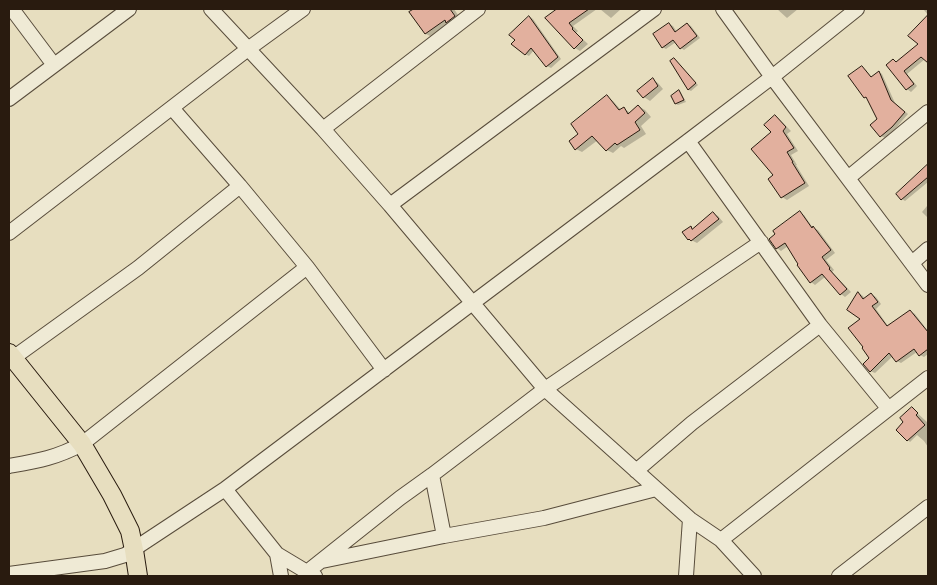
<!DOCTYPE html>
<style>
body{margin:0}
#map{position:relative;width:937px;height:585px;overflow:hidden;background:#e7debf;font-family:"EB Garamond",serif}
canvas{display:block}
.frame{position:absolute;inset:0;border:10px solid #291b0f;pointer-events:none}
</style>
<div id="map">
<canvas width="937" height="585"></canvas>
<div class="frame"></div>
</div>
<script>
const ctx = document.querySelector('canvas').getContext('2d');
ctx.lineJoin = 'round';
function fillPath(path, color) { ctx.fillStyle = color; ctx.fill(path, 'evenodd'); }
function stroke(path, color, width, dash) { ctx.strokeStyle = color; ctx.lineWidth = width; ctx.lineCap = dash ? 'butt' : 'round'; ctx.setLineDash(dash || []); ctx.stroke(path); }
fillPath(new Path2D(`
 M416,9h38l8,12 -28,17 -8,-4 -15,-21z
 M559,9h38l-24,17 5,5 -2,2 12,11 -8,7 -5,-3 -28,-30z
 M600,9h21l-10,9 -5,-4z
 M777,9h21l-11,9z
 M925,9h3v6l-4,-5z
 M530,17l3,2 28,40 -10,9 -4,-2 -13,-16 -5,6 -4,-2z
 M928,17v44l-3,-2 -18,15 10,12 -6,6 -4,-3 -19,-24 8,-2 24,-19 -10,-8z
 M669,24l4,2 4,6 10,-8 4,2 9,12 -16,12 -3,-2 -5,-6 -10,7 -4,-2z
 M672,61h4l22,24 -7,6 -2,-1z
 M862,68l4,2 6,8 7,-6 3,2 13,29 13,11 -13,15 -10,9 -4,-2 -9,-11 6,-5 -10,-22 -3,-1z
 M653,80l5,3 5,6 -13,12 -6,-4 -5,-6z
 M679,92l2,1 5,9 -8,3 -2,-1z
 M607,97l6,4 8,9 3,-1 7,4 7,-7 7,4 6,7 -10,9 5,8 -22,14 -3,-2 -8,7 -6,-3 -9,-10 -16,12 -6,-3 4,-15z
 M775,117l5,3 11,11 -4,3 11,17 -7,4 6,10h-1l13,21 -22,14 -5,-3 -7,-21 -2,-44z
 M928,166v16l-23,19 -3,-2 -4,-5z
 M927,206l1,1v11l-6,-6z
 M800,213l4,2 9,13 5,2 17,23 -9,7 8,10 -2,2 19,20 -6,5 -4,-3 -16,-17 -10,8 -4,-3 -23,-36 -7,5 -4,-3z
 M713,214l5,2 5,6 -26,21 -8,-4 2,-11 3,1z
 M859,293l4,3 2,3 6,-5 5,3 5,7 -5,5 12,17 22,-15 5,3 13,17v23l-4,3 -4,-2 -3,-3 -16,11 -4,-2 -4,-5 -18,17 -5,-2 1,-13 -9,-39z
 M914,410l13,12 1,-1v26l-4,-6 -7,-6 -7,7 -2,-2z`), '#0003');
const building = new Path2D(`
 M414,9h36l5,7 -9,7 -1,-3 -20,14 -16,-22z
 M557,9h32l-20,14 4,5 -1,1 11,11 -9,9 -29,-31z
 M928,15v48l-7,-6 -17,14 10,13 -8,6 -20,-25 7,-6 3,3 22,-18 -10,-8z
 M529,16l29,41 -12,10 -15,-19 -6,7 -14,-11 4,-4 -6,-5z
 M669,23l6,9 12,-9 10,13 -17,13 -7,-9 -11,8 -9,-14z
 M674,58l22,25 -8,7 -18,-29z
 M862,66l9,11 8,-6 12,29 14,12 -13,15 -12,10 -10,-12 7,-6 -11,-22 -2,1 -16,-22z
 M653,78l5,8 -15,12 -6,-7z
 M679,90l5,10 -9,4 -4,-8z
 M607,95l12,15 5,-3 4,7 10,-9 7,8 -10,9 5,8 -23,15 -2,-2 -9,8 -14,-15 -17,14 -6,-9 9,-7 -7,-10z
 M775,115l11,12 -3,4 11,17 -7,4 6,10h-1l13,21 -24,15 -13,-19 5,-4 -22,-26 20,-17 -7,-7z
 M928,164v13l-27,23 -5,-6z
 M800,211l12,17 1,-2 18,24 -9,7 8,11 -1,1 18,20 -7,6 -18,-21 -12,9 -13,-18 1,-1 -2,-3 -11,-18 -9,6 -7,-10 6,-5 -2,-3z
 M713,212l6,7 -28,22 -2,-2 -1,1 -6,-8 9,-6 1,3z
 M858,292l5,7 8,-6 7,9 -6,4 15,20 23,-16 18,22v17l-9,7 -5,-7 -18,13 -7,-9 -19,19 -7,-8 6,-6 -7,-10 1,-1 -15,-19 12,-9 -13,-9z
 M912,407l6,6 -2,2 9,10 -18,16 -11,-11 7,-8 -3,-4z`);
fillPath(building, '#e2b09e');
stroke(building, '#291b0f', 1);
const minor = new Path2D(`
 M12,9l42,56
 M211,9l112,120 67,76 155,184 145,130 31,21 33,36
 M723,9l49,68 156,208
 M9,99l120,-90
 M172,108l68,78 67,81 77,103
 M323,129l155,-120
 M688,141l132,184 68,83
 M848,178l80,-66
 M390,205l264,-196
 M9,233l239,-184 55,-40
 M912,263l16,-14
 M13,358l125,-90 102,-82
 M9,466c28,-5 47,-8 73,-22l225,-177
 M636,471l56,-48 128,-98
 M432,475l12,61
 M225,489l52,65 30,18 8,4
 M721,540l207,-162
 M277,554l4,22
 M322,561l122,-25 100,-18 112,-29
 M307,572l93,-74 32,-23 113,-86 216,-147
 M9,574l96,-13 20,-6 100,-66 463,-348 84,-64 85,-68
 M686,576l4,-57
 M839,576l89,-69`);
const major = new Path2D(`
 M9,353l73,91 30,51 18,36 4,19 4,26`);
stroke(minor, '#584c3b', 16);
stroke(major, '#291b0f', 20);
stroke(minor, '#efead5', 14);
stroke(major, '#e7debf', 18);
</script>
